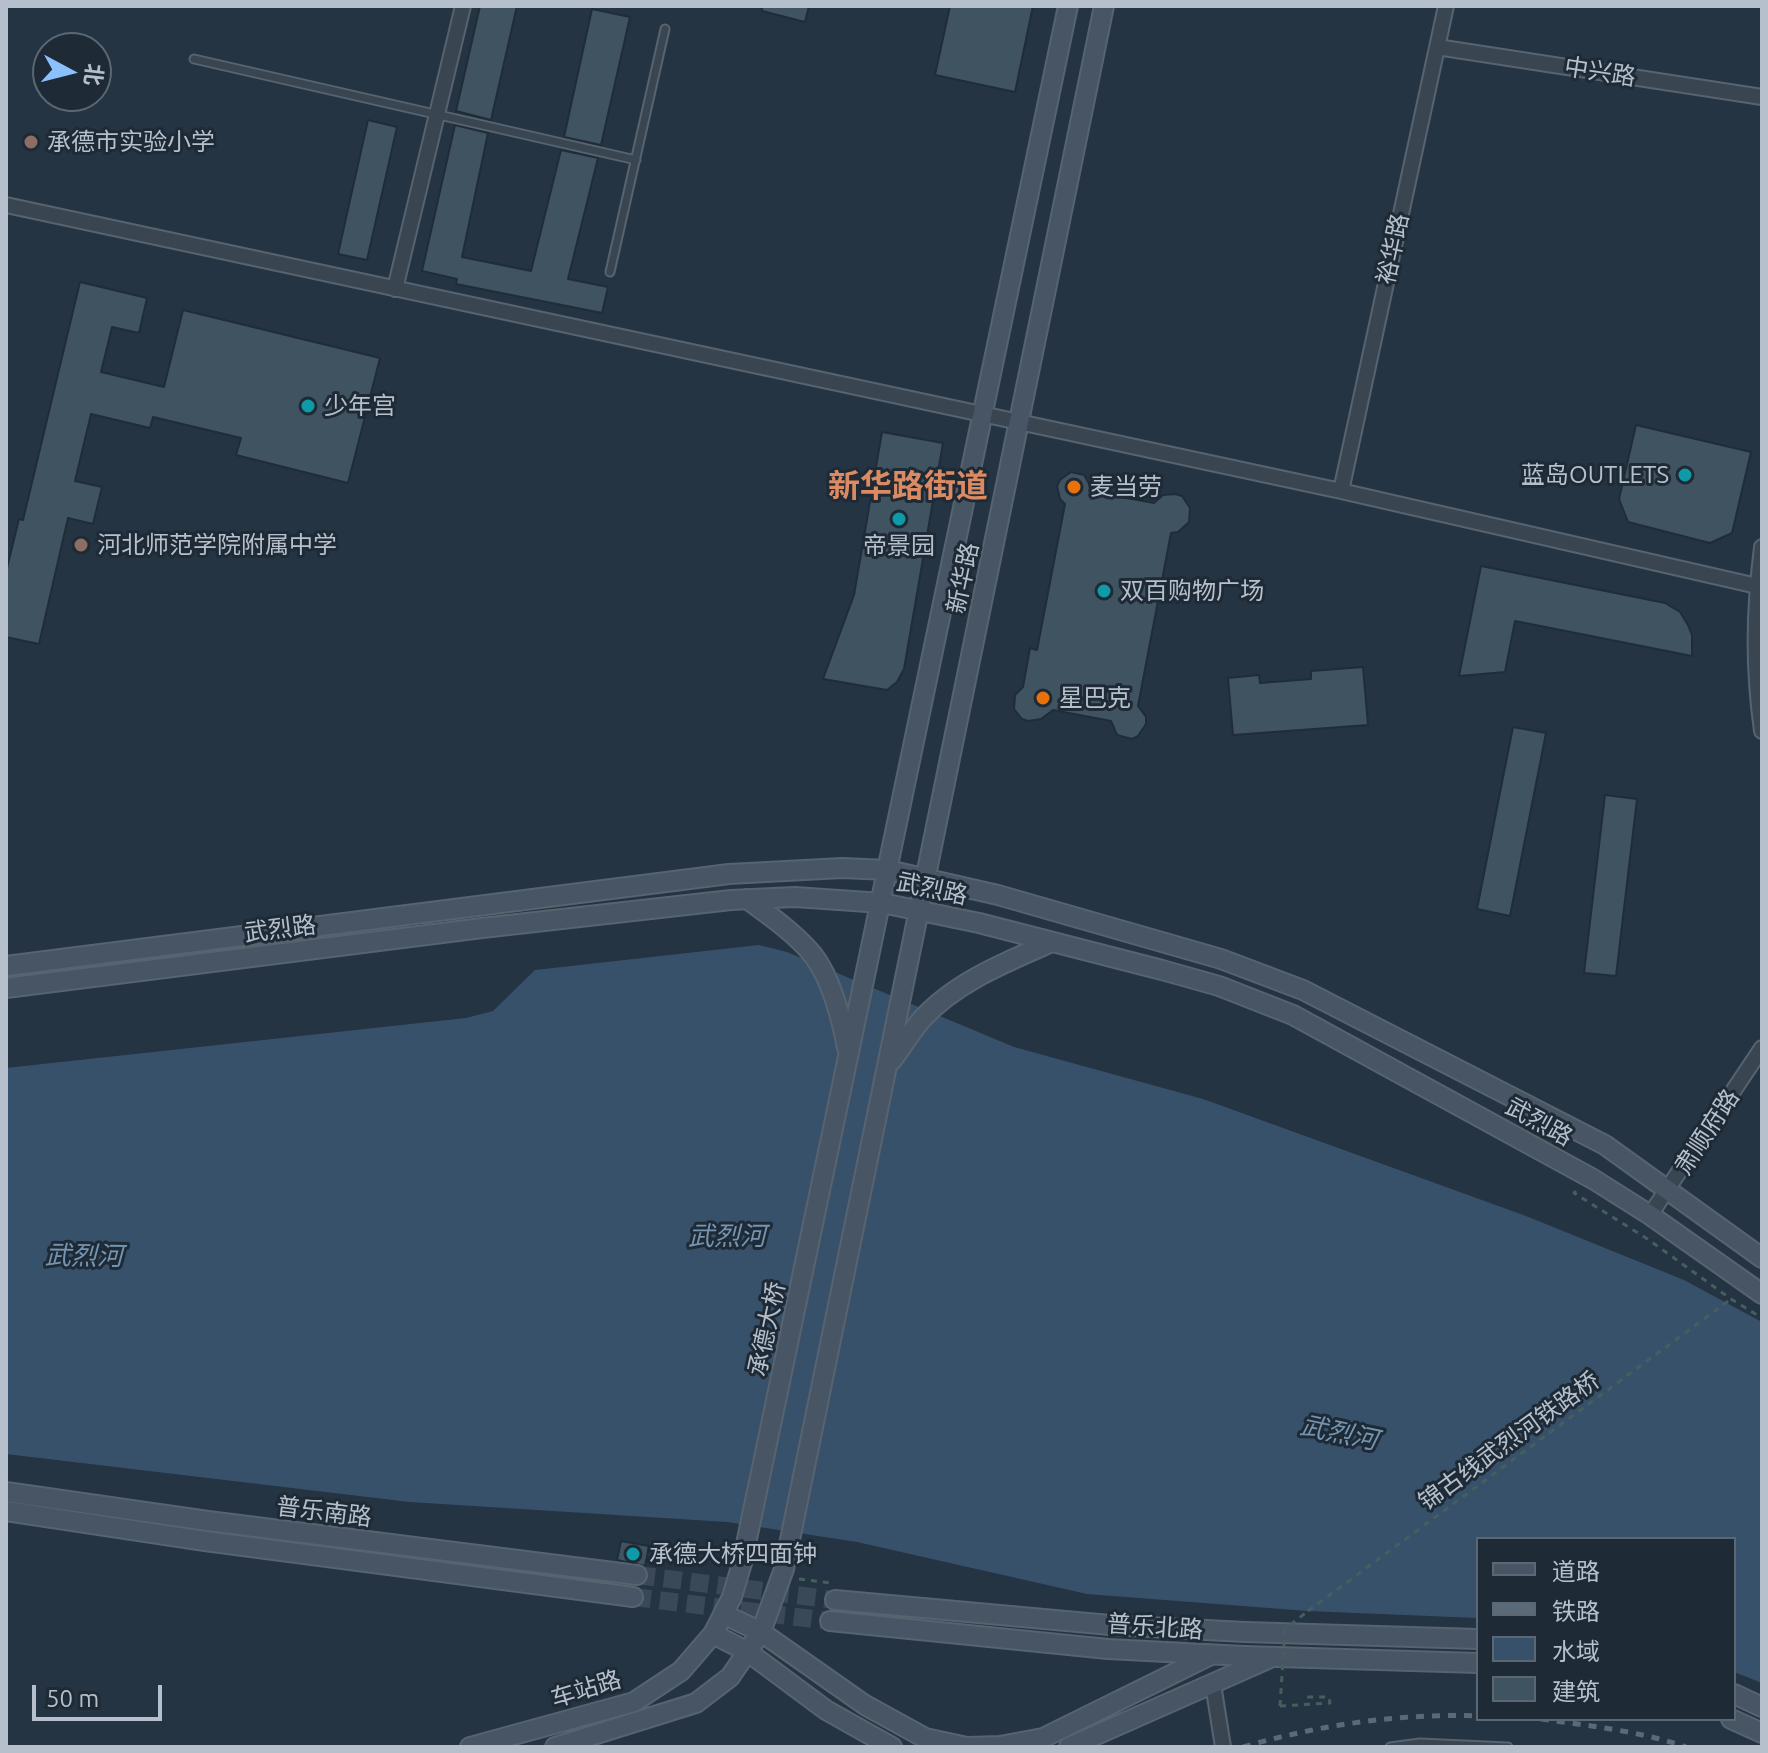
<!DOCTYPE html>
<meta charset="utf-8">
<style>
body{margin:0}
#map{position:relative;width:1768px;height:1753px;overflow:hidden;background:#243442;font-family:Ubuntu,"Noto Sans SC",sans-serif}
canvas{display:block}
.frame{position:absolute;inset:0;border:8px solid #b6c0cc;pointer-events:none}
.legend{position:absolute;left:1476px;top:1537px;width:260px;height:184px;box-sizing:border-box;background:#1e2b37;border:2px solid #5b6773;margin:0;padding:10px 14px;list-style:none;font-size:24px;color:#b6c0cc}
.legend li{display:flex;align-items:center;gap:16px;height:40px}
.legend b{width:40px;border:2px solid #5b6773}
.north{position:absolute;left:32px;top:32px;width:80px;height:80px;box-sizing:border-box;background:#1e2b37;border:2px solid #5b6773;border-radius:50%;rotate:97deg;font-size:22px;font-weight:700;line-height:32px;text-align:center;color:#b6c0cc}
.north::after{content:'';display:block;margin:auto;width:28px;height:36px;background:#8ac1fd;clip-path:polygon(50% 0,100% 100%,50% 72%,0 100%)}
.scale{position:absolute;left:32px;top:1685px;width:130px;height:36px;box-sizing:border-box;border:4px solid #b6c0cc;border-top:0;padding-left:10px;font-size:24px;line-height:28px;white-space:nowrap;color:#b6c0cc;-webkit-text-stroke:6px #1e2b37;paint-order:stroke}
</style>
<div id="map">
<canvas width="1768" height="1753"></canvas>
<div class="frame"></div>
<ul class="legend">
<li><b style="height:10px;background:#475565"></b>道路</li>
<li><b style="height:10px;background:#5b6a79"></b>铁路</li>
<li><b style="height:22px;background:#38516a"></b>水域</li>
<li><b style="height:22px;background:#405361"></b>建筑</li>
</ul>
<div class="north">北</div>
<div class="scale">50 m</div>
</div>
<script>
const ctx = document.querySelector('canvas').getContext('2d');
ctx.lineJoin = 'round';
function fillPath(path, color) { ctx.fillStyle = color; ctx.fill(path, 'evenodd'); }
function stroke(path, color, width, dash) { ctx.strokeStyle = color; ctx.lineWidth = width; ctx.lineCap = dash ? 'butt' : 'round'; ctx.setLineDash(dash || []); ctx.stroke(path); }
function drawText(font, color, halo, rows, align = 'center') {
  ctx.font = font + ' Ubuntu,"Noto Sans SC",sans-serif'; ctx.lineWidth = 6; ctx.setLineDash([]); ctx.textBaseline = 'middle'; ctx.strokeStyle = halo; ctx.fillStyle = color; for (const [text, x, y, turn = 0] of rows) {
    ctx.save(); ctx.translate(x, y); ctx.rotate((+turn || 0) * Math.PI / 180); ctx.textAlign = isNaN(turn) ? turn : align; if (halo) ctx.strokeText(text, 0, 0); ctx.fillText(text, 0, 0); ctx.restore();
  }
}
fillPath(new Path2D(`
 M759,945l28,7 227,95 189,52 323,117 158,64 78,42v361l-28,-11v-133h-256v79l-170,-7 -221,-17 -230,-52 -130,-20 -317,-20 -404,-48v-386l460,-50 27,-7 42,-41z`), '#38516a');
const building = new Path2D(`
 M480,6h37l-26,114 -35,-9z
 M762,6h47l-4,16 -43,-11z
 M950,6h83l-18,86 -80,-17z
 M592,9l38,8 -29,128 -37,-8z
 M368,120l29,7 -30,133 -29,-6z
 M455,125l33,8 -26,124 69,14 30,-121 37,8 -30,121 40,8 -6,26 -146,-29 1,-5 -35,-8z
 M80,282l67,16 -8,35 -27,-6 -11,45 63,15 19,-77 197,48 -32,125 -112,-28 5,-17 -88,-21 -3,11 -59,-14 -16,67 27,6 -9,37 -25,-6 -29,126 -33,-7v-65l13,-53 4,1z
 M1636,425l115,27 -19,81 -22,10 -82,-21 -9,-23z
 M882,432l61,11 -39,226 -7,13 -10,8 -64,-11 31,-84z
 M1071,472l13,3 10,17 60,11 9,-8 12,-1 7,2 8,12 -1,14 -11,10 -7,1 -33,173 8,11v7l-8,12 -6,3 -15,-4 -6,-14 -58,-11 -12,9 -13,2 -6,-2 -8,-10 1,-14 8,-8 7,-39 7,2 28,-146 -5,-5 -3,-13 3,-6z
 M1481,566l184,37 15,9 8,13 4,10v21l-177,-35 -10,51 -46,4z
 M1363,667l5,58 -135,10 -5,-57 31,-3 1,8 51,-4v-8z
 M1513,727l33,6 -36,183 -33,-7z
 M1605,795l32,4 -21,177 -32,-3z
 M621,1541l28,5 -4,20 -28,-6z`);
fillPath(building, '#405361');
stroke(building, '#202d39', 2);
stroke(new Path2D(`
 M637,1575l198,25
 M633,1597l197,24`), '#3a4957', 18, [18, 9]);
const lane = new Path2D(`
 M194,59l442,101
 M610,272l55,-243
 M1390,1747l30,-4 88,4`);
const street = new Path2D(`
 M1437,47l325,50
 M6,205l1335,286 416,95
 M395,289l68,-283
 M1341,491l105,-485
 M1762,547c-8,64 -9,120 0,184
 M1650,1215l112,-167
 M1213,1684l10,63`);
const secondary = new Path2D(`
 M747,899c23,17 48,34 66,56 18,23 29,65 34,93
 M6,966l723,-92 113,-6 46,2 110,25 223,64 82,31 302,155 157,113
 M6,988l476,-60 249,-28 64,-3 87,6 97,20 183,47 57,16 74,29 300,164 57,36 112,79
 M892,1060c10,-13 19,-28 30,-41 34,-37 84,-57 130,-77
 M6,1492l202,29 429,54
 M6,1511l199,30 428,56
 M835,1600l275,25 135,7 233,7
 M723,1614l38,18 104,73 60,33 42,9 33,-1 43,-8 168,-83
 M830,1621l278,28 136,7 234,7
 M713,1634l35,18 78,58 66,37
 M1734,1694l28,13
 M1731,1719l31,14
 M470,1747l164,-45 47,-31 32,-37 19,-37 10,-34 326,-1557
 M555,1747l141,-44 34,-26 31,-45 23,-63 320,-1563
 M1069,1747l199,-88`);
stroke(lane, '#57636f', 11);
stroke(street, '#57636f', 18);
stroke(secondary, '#57636f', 22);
stroke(new Path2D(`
 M1576,1191l-2,2 72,45 85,61 31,19
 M799,1579l32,4
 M1308,1611l423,-312
 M1280,1706l50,-3 -1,-6h-27`), '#455f5f', 3, [6, 6]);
stroke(lane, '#394652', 7);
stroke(street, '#394652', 14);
stroke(secondary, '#475565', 18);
stroke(new Path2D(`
 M1541,1719c49,7 99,12 145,28
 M1243,1747c76,-22 156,-34 235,-31`), '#5b6a79', 5, [8, 8]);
stroke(new Path2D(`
 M1280,1706l5,-77 23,-18`), '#455f5f', 3, [6, 6]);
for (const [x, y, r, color] of [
 [31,142,8,"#8d6e63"],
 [308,406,8,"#0f9aa8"],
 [1685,475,8,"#0f9aa8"],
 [1074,487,8,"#e8710a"],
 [899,519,8,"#0f9aa8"],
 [81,545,8,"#8d6e63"],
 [1104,591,8,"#0f9aa8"],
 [1043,698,8,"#e8710a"],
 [633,1554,8,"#0f9aa8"]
]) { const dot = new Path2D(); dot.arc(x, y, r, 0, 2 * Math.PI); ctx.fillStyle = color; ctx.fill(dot); stroke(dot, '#1e2b37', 3); }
drawText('24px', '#b6c0cc', '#1e2b37', [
 ["中兴路",1600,72,9],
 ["裕华路",1393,249,-78],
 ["新华路",963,578,-78],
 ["武烈路",932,889,12],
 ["武烈路",280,929,-7],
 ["武烈路",1539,1122,29],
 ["肃顺府路",1707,1132,-57],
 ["承德大桥",767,1329,-78],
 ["锦古线武烈河铁路桥",1509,1441,-36],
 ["普乐南路",324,1512,7],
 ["普乐北路",1155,1627,4],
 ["车站路",586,1689,-17]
]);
drawText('24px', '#b6c0cc', '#1e2b37', [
 ["承德市实验小学",47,142],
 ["少年宫",324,406],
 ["蓝岛OUTLETS",1669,475,"right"],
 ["麦当劳",1090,487],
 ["河北师范学院附属中学",97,545],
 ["帝景园",899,546,"center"],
 ["双百购物广场",1120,591],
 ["星巴克",1059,698],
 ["承德大桥四面钟",649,1554]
], 'left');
drawText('italic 26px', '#7494b0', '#1e2b37', [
 ["武烈河",727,1236],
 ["武烈河",84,1256,1],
 ["武烈河",1339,1433,12]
]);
drawText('bold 32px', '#db8a62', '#1e2b37', [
 ["新华路街道",908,486]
]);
</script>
